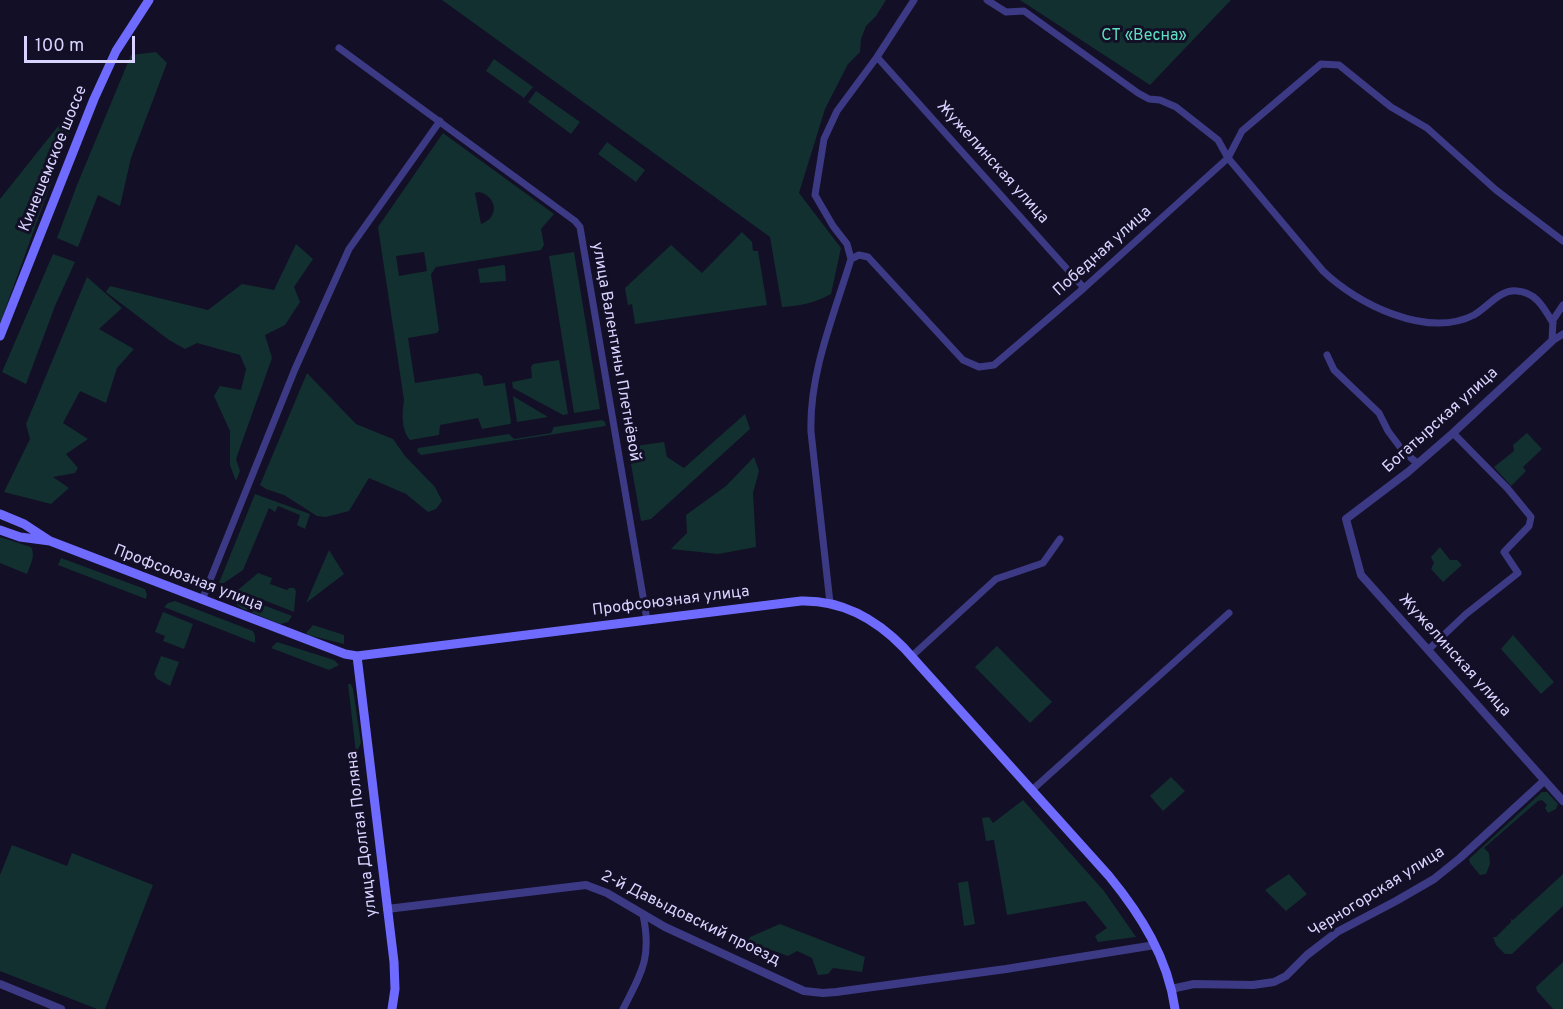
<!DOCTYPE html>
<meta charset="utf-8">
<style>
body{margin:0}
#map{position:relative;width:1563px;height:1009px;overflow:hidden;background:#130f26;font-family:Overpass,sans-serif}
canvas{display:block}
.scale{position:absolute;left:24px;top:36px;width:111px;height:27px;box-sizing:border-box;border:3px solid #d9d4ff;border-top:0;padding-left:8px;font-size:18px;line-height:21px;white-space:nowrap;color:#d9d4ff;-webkit-text-stroke:4px #130f26;paint-order:stroke}
</style>
<div id="map">
<canvas width="1563" height="1009"></canvas>
<div class="scale">100 m</div>
</div>
<script>
const ctx = document.querySelector('canvas').getContext('2d');
ctx.lineJoin = 'round';
function fillPath(path, color) { ctx.fillStyle = color; ctx.fill(path, 'evenodd'); }
function stroke(path, color, width, dash) { ctx.strokeStyle = color; ctx.lineWidth = width; ctx.lineCap = dash ? 'butt' : 'round'; ctx.setLineDash(dash || []); ctx.stroke(path); }
function drawText(font, color, halo, rows, align = 'center') {
  ctx.font = font + ' Overpass,sans-serif'; ctx.lineWidth = 6; ctx.setLineDash([]); ctx.textBaseline = 'middle'; ctx.strokeStyle = halo; ctx.fillStyle = color; for (const [text, x, y, turn = 0] of rows) {
    ctx.save(); ctx.translate(x, y); ctx.rotate((+turn || 0) * Math.PI / 180); ctx.textAlign = isNaN(turn) ? turn : align; if (halo) ctx.strokeText(text, 0, 0); ctx.fillText(text, 0, 0); ctx.restore();
  }
}
fillPath(new Path2D(`
 M442,0h444l-10,16 -10,10 -5,13 -1,13 -12,12 -23,45 -26,84 42,55 -10,46c-16,9 -31,12 -49,13l-12,-70z
 M1020,0h211l-81,85z
 M156,52l11,11 -36,95 -11,48 -22,-11 -20,52 -21,-9 20,-53 54,-130z
 M494,59l39,28 -9,11 -38,-27z
 M536,91l44,31 -9,12 -43,-32z
 M83,95l-81,223 -2,5v-124z
 M443,133l111,81 -13,15 3,16 -3,5 -105,17 -5,7 8,56 -2,3 -29,5 7,45 63,-10 4,3 2,10 21,-3 6,39 -1,2 -28,5 -4,-11 -38,7 -1,10 -29,5c-9,-10 -8,-27 -6,-40l-26,-173zM479,192c19,5 20,26 2,32l-6,-31zM424,252l3,19 -28,5 -3,-20z
 M607,142l38,28 -9,12 -38,-28z
 M742,232l10,10 1,9h5l9,54 -132,19 -3,-20 -4,1 -3,-17 46,-43 31,28z
 M296,244l17,15 -19,28 6,15 -15,23 -20,10 7,23 -36,101 4,12 -4,10 -6,-16v-34l-16,-35 6,-10 21,4 5,-21 -6,-14 -43,-12 -12,6 -16,-9 -63,-48 4,-6 98,24 34,-26 32,6z
 M574,252l26,157 -26,4 -25,-157z
 M53,254l22,8 -20,44 -29,78 -24,-12z
 M503,265l2,1 1,15 -26,2 -2,-14z
 M87,277l35,31 -23,21 35,20 -17,19 -11,35 -26,-12 -17,32 25,16 -22,15 12,14 -3,5 -22,4 16,11 -18,16 -47,-12 26,-53 -4,-15z
 M559,360l9,54 -5,1 -50,-27 -1,-6 20,-4 -1,-11 2,-3z
 M307,373l49,51 37,15 12,17 30,31 7,14 -6,8 -8,3 -22,-18 -37,-16 -20,33 -23,6 -9,-1 -33,-21 -18,-6 -6,-4z
 M513,396l35,21 -31,5z
 M745,414l5,15 -99,90 -10,2 -13,-74 36,-5 3,15 17,11z
 M602,420l3,2 1,4 -185,29 -4,-4 1,-3 91,-14 5,5 37,-6 3,-6z
 M1527,433l15,16 -19,18 3,4 -15,15 -17,-19 20,-16 -1,-6z
 M754,457l5,14 -6,22 3,54 -38,7 -47,-5 16,-16 -1,-18 40,-29z
 M255,494l55,20 -5,15 -8,-4 3,-10 -22,-9 -3,6 -6,-4 -26,62 -19,13h-5z
 M0,537l31,10c5,9 -1,18 -4,27l-27,-11z
 M1440,547l10,13h7l5,5 -19,17 -12,-13 3,-6 -3,-6z
 M329,550l15,24 -38,29z
 M61,558l84,31 2,6 -1,4 -88,-34z
 M258,573l14,5 -2,6 17,6 2,-2h5l2,3 -2,21 -56,-22z
 M237,595l55,21 -4,6 -8,2 -39,-16 -4,-3z
 M175,601l78,30 2,5v7l-91,-36 4,-4z
 M163,612l30,12 -9,25 -21,-8 2,-5 -10,-4z
 M313,625l31,10v9l-36,-9 -2,-2z
 M1513,635l41,47 -13,12 -40,-45z
 M277,642l57,18 5,5 -10,5 -58,-22z
 M997,646l55,56 -22,21 -55,-56z
 M161,656l18,6 -9,24 -13,-7 -3,-5z
 M348,684h3l2,5 8,54 -5,10z
 M1171,777l14,14 -22,20 -13,-15z
 M1542,792h5l11,12 -2,5 -8,4 -3,-5 2,-3 -5,-5 -4,1 -54,47 5,5 1,11 -4,10 -6,1 -10,-12 -1,-4z
 M1023,800l81,91 32,46 -38,5 -3,-6 12,-8 -22,-27 -78,14 -13,-75 -8,1 -4,-23 7,-1 4,6z
 M12,845l55,21 5,-13 81,32 -48,124h-8l-97,-38v-96z
 M1289,874l18,20 -21,17 -21,-21z
 M1563,874v32l-51,48h-7l-9,-9 -3,-8h3l15,-15v-3l2,1z
 M968,881l7,43 -11,2 -6,-43z
 M780,924l85,33 -3,15 -29,-4 -5,6 -10,1 -6,-17 -15,-7 -9,5 -17,-6 -11,6 -16,-9 6,-10z
 M1563,962v47h-10l-16,-18 -1,-4z`), '#12302f');
stroke(new Path2D(`
 M987,0l19,12 18,-1 114,82 11,6 11,1 16,7 42,33 10,18 95,113c34,33 104,68 151,44 14,-8 26,-26 43,-24 19,1 27,17 36,32
 M339,48l236,173 5,6 67,393
 M877,57l207,231
 M851,259l-4,-15 -14,-18 -18,-31 9,-56 13,-28 40,-54 37,-57
 M1552,341l1,-21 10,-15
 M1552,341l11,-7
 M1327,355l7,15 45,43 9,18 15,20 14,12
 M202,600l93,-231 54,-120 91,-128
 M830,603l-19,-171c-2,-59 23,-117 40,-173l8,-4 9,2 95,103 16,7 15,-2 90,-77 144,-130 14,-27 79,-67 18,1 52,42 36,21 69,62 67,51
 M1429,649l37,-35 52,-41 -14,-21 25,-26 2,-9 -23,-28 -55,-56
 M912,656l84,-77 47,-16 17,-24
 M1032,790l197,-177
 M623,1009c19,-37 29,-52 20,-94`), '#3d3a85', 7);
stroke(new Path2D(`
 M1552,341l-99,92 -45,39 -62,47 15,56 202,226
 M387,909l199,-24 21,8 58,34 139,64 19,2 13,-1 170,-23 149,-24
 M0,984l61,25
 M1171,989l23,-5 59,1 21,-3 12,-6 21,-21 30,-23 59,-31 38,-22 26,-21 84,-77`), '#3d3a85', 8);
stroke(new Path2D(`
 M0,336l94,-237 22,-48 33,-51
 M0,514l24,10 26,17 295,113 12,2 444,-55c41,-1 75,18 103,47l205,228c32,39 59,82 66,133
 M0,530l20,7 30,4
 M357,656l37,306 1,27 -3,20`), '#6f6bff', 9);
drawText('16px', '#5fe0c0', '#130f26', [
 ["СТ «Весна»",1144,37]
]);
drawText('16px', '#d9d4ff', '#130f26', [
 ["Кинешемское шоссе",54,159,-68],
 ["Жужелинская улица",992,163,48],
 ["Победная улица",1103,252,-42],
 ["улица Валентины Плетнёвой",615,352,80],
 ["Богатырская улица",1441,421,-42],
 ["Профсоюзная улица",188,579,21],
 ["Профсоюзная улица",671,602,-7],
 ["Жужелинская улица",1454,656,48],
 ["улица Долгая Поляна",363,834,-97],
 ["Черногорская улица",1377,893,-32],
 ["2-й Давыдовский проезд",690,919,26]
]);
</script>
